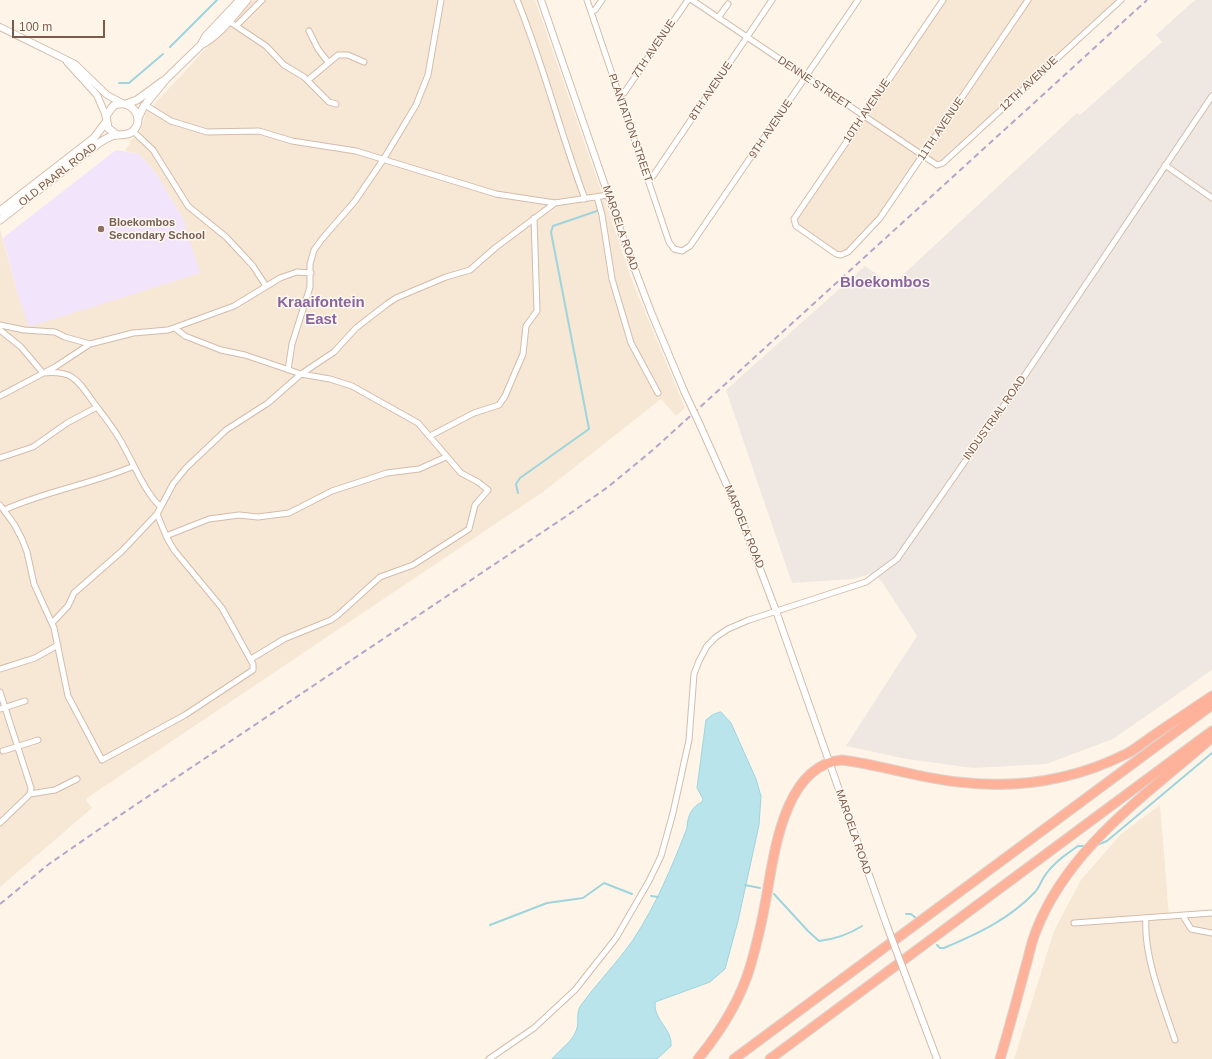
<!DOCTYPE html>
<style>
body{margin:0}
#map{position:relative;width:1212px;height:1059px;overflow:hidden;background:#fef5e8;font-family:Arial,sans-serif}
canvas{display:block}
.scale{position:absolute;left:12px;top:20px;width:93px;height:18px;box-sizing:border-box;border:2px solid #7c5a48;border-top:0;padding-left:5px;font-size:12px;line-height:14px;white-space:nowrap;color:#7c5a48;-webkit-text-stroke:3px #fff9f0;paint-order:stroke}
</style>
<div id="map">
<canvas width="1212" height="1059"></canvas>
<div class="scale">100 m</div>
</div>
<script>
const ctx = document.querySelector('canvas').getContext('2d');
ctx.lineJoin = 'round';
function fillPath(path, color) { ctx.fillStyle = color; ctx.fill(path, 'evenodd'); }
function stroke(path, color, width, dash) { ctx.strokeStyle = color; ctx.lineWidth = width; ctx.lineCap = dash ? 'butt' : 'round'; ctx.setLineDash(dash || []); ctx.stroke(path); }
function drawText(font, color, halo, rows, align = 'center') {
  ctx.font = font + ' Arial,sans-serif'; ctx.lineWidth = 3; ctx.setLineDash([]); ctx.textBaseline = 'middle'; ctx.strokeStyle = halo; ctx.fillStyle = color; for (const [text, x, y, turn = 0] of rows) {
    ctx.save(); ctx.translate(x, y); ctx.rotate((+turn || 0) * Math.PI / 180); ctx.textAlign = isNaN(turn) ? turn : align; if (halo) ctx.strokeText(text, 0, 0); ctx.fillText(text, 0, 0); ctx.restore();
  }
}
fillPath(new Path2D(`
 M251,0h284l98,283 52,125 -9,8 -15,-17 -118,93 -456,306 -1,2 6,8 -92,79v-658l19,69 164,-79 -27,-46 -17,-19 -14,-3 5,-8 -1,-2 10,-6 7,-22z
 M942,0h178l-180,164 -17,-8 -42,63 -39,36 -46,-28 -2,-8z
 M1160,805l9,112 43,-4v146h-198l40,-128 27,-51 40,-46z`), '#f7e7d5');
fillPath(new Path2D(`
 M1195,0h17v670l-99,69 -67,25 -73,4 -66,-9 -61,-13 71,-110 -34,-53 -9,-10 -21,6 -61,4 -66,-193 139,-124 27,19 185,-172 3,2 82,-73 -6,-7z`), '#efe7e1');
fillPath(new Path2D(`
 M116,150l23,4 17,19 27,46 17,54 -171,54 -10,-29 -16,-60z`), '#f2e4fb');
const water = new Path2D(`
 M721,712l10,11 25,56 5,17 -2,29 -21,96 -13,48 -15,13 -55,20c-2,18 18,27 16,44l-14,13h-105c7,-9 20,-17 24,-28 4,-9 -1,-17 5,-26 16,-22 36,-42 52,-65 23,-35 39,-73 54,-112 0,-11 5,-22 15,-26l1,-3 -6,-11 9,-68 6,-5z`);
fillPath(water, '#b9e4eb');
stroke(water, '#9ed4dd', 1);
stroke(new Path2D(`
 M170,47l47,-47
 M119,83h10l34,-29
 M518,493l-2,-9 4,-6 69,-49 -38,-197 2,-6 44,-15
 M1097,845l10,-4 105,-88
 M745,885l15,3
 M774,894l34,37 11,10c17,-2 29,-6 43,-15
 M651,896l7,1
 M906,914h5l5,4
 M490,925l57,-22 36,-5 21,-15 28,11
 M937,945l3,3h4c33,-14 66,-29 91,-56 5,-5 6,-12 11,-18 8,-12 21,-20 32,-28h6`), '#9ed4dd', 2);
const minor = new Path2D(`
 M517,0c27,65 43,133 68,199
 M587,0l82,242 5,7 8,2 8,-5 168,-246
 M692,0l245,165 6,-2 178,-163
 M943,0l-149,219 2,7 40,28 5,1 7,-3 32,-34 148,-218
 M591,11l4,-1 7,-10
 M718,18l10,-14
 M228,21l8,5 26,-26
 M236,26l30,20 18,19 20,12 25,25 7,2
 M309,31l9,18 10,13
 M308,80l30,-25h10l16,7
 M619,95l5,-2 64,-93
 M145,105l26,16 36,11 52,-1 33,10 64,10 140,43 59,9 53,-8
 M133,131l20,19 35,56 38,31 16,17 11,12 13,20
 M1165,165l47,33
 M648,180l5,-4 119,-176
 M597,197l5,18 10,64 19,64 27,50
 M0,325l24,5 31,2 10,5 25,7
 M175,328l10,8 36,14 24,5 56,19 29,5 22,7 66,37 43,50 17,9 10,8 -13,15 -6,24 -56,36 -33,12 -42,38 -7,5 -47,19 -33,20
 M0,330l21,17 22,26c31,-3 35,8 51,30 9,12 18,23 25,35 12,19 25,54 41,68
 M288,370l4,-26 18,-57v-23l4,-14 8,-11 33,-38 28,-41 33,-55 12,-30 13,-75
 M0,396l55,-29 35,-23 43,-11 35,-3 66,-24 46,-28 17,-6 14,1
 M430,436l44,-23 25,-8 6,-9 18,-42 3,-28 11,-15 -3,-93
 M0,458l33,-11 34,-24 30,-16
 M0,505l14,19 8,15 5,13 7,32 20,44 14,68 34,64 83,-45 68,-45v-6l-31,-56 -48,-58 -7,-12 -10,-24
 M4,510c42,-19 88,-26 130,-44
 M166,536l43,-17 30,-4 19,2 31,-4 43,-22 55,-18 32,-4 27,-12
 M52,623l16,-17 6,-13 48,-42 35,-37 16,-30 13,-16 40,-38 42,-27 33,-29 33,-22 22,-24 31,-24 9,-6 50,-21 24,-7 25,-22 60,-45
 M0,669l35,-11 23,-13
 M0,692l31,96 -1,6 -30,29
 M0,709l25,-8
 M3,751l35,-11
 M30,794l25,-4 22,-11
 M1183,916l8,13 21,4
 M1146,918c-3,37 17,86 29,122
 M1074,923l138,-10
 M489,1059l45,-31 41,-38 41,-52 33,-57 12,-25 12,-43 16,-73 5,-66 5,-13 8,-15 9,-9 12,-8 21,-9 117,-38 31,-23 124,-178 191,-285`);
const tertiary = new Path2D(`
 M541,0l82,238 28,74 33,79
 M0,27l75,37 32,31 15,8
 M67,62l30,33 9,21
 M700,425l37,83 39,103 111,315
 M905,974l32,85`);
const secondary = new Path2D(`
 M201,45c19,-10 32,-29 46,-45
 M126,104l11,-4 26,-19
 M138,118l6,-12 22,-27 35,-34 5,-9 34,-36
 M0,211l94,-73 12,-16
 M0,220l99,-77c5,-3 10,-7 17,-8 6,-1 12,1 17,-4 14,-14 -4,-34 -20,-25l-7,10 2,12 9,7`);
const motorway = new Path2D(`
 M698,1059c23,-28 43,-60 53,-95 6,-21 11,-43 15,-65 8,-45 18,-134 76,-139 39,5 77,18 116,22 58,7 116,-2 168,-28 10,-5 19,-13 28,-19 19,-13 39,-26 58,-39
 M734,1059l478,-354
 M770,1059l442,-328
 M1000,1059c9,-30 17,-60 25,-90 4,-13 6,-26 11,-38 32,-83 109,-135 173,-191`);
stroke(minor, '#d3bcab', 7);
stroke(tertiary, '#d3bcab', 8);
stroke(secondary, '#d8beab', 9);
stroke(motorway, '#ddd4cf', 11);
stroke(minor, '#fff', 5);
stroke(tertiary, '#fff', 6);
stroke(secondary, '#fff', 7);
stroke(motorway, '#feb299', 9);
stroke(new Path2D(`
 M0,904l49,-40 52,-36 464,-311 43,-30 46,-38 493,-449`), '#b8a3cb', 2, [6, 4]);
const tertiaryBridge = new Path2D(`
 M684,391l16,34
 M887,926l18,48`);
stroke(tertiaryBridge, '#d3bcab', 8, []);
stroke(tertiaryBridge, '#fff', 6);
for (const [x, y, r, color] of [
 [101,229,4,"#8d6e63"]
]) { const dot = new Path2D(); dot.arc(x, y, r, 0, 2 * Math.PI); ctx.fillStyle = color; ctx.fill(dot); stroke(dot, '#fff9f0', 1.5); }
drawText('11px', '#7c5a48', '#fff9f0', [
 ["7TH AVENUE",654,49,-56],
 ["DENNE STREET",814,83,34],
 ["12TH AVENUE",1029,84,-43],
 ["8TH AVENUE",711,91,-56],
 ["10TH AVENUE",867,111,-56],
 ["PLANTATION STREET",630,128,71],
 ["9TH AVENUE",771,129,-56],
 ["11TH AVENUE",941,129,-56],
 ["OLD PAARL ROAD",58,175,-38],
 ["MAROELA ROAD",620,228,71],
 ["INDUSTRIAL ROAD",995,418,-55],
 ["MAROELA ROAD",744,527,68],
 ["MAROELA ROAD",853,832,71]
]);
drawText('bold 11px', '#785e54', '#fff9f0', [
 ["Bloekombos",109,223],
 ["Secondary School",109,236]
], 'left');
drawText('bold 15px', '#8a649f', '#fff9f0', [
 ["Bloekombos",885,283],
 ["Kraaifontein",321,303],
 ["East",321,320]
]);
</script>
